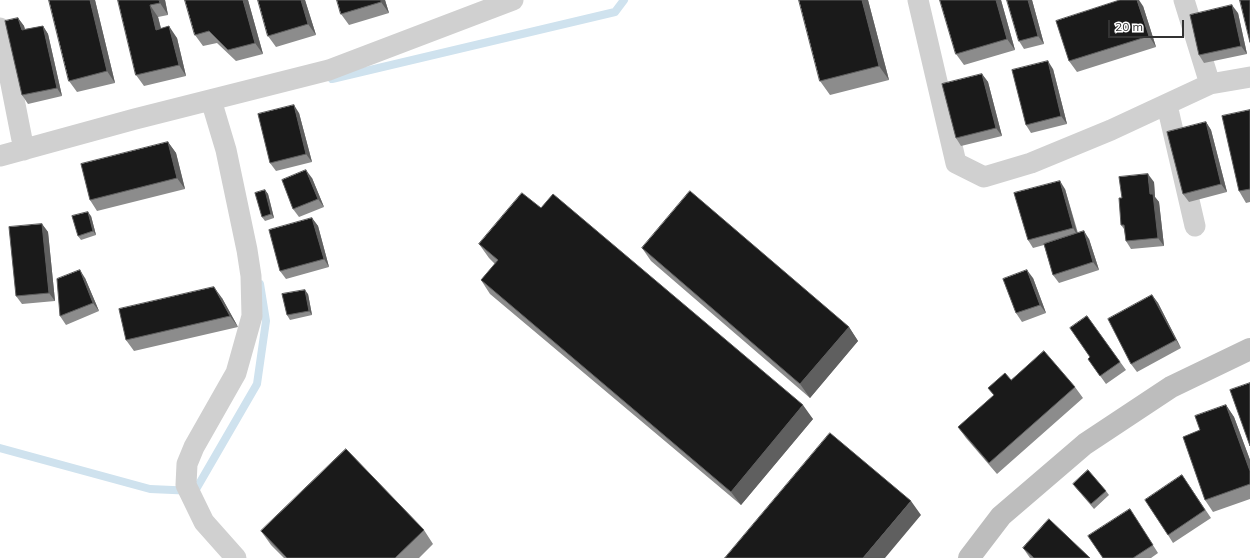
<!DOCTYPE html>
<style>
body{margin:0}
#map{position:relative;width:1250px;height:558px;overflow:hidden;background:#fff;font-family:Mulish,sans-serif}
canvas{display:block}
.scale{position:absolute;left:1108px;top:20px;width:76px;height:18px;box-sizing:border-box;border:2px solid #333;border-top:0;padding-left:5px;font-size:12px;line-height:14px;white-space:nowrap;color:#333;-webkit-text-stroke:3px #fff;paint-order:stroke}
</style>
<div id="map">
<canvas width="1250" height="558"></canvas>
<div class="scale">20 m</div>
</div>
<script>
const ctx = document.querySelector('canvas').getContext('2d');
ctx.lineJoin = 'round';
function stroke(path, color, width, dash) { ctx.strokeStyle = color; ctx.lineWidth = width; ctx.lineCap = dash ? 'butt' : 'round'; ctx.setLineDash(dash || []); ctx.stroke(path); }
function fillPath(path, color) { ctx.fillStyle = color; ctx.fill(path, 'evenodd'); }
stroke(new Path2D(`
 M332,79l283,-67 9,-12
 M0,448l150,41 45,2 62,-107 9,-63 -6,-37`), '#cfe2ee', 8);
stroke(new Path2D(`
 M918,0l38,163 28,14 47,-14 80,-33 99,-46 40,-7
 M1184,0l26,84
 M0,28l24,122
 M211,100l15,50 21,100 4,26 1,40 -16,57 -42,74 -7,17 -1,21 18,37 32,36
 M1167,105l28,121
 M0,156l135,-37 194,-49 184,-70`), '#d0d0d0', 21);
stroke(new Path2D(`
 M969,558l32,-42 84,-72 86,-57 79,-38`), '#bdbdbd', 22);
fillPath(new Path2D(`
 M95,0l20,83 -38,9 -8,-11z
 M118,0h47l3,15 -10,2 3,11 16,10 9,38 -42,10 -8,-11z
 M248,0l15,54 -27,7 -19,-18 -14,3 -8,-11z
 M305,0l11,35 -40,12 -8,-11z
 M385,0l4,13 -40,12 -8,-11z
 M868,0l21,80 -59,15 -10,-14z
 M940,0h61l14,50 -51,15 -8,-11z
 M1007,0h25l12,44 -20,5 -5,-8z
 M1143,6l13,41 -79,25 -8,-11z
 M1238,13l9,41 -43,9 -5,-8z
 M18,18l6,8 1,3 18,-3 5,8 14,62 -34,8 -6,-9z
 M1053,69l14,55 -36,9 -5,-8z
 M982,74l6,8 14,54 -41,10 -5,-8z
 M1250,110v92l-4,1 -7,-12z
 M299,113l13,49 -36,9 -6,-8z
 M1206,122l5,8 16,62 -38,10 -6,-8z
 M168,142l8,11 9,36 -88,22 -7,-11z
 M312,178l12,29 -25,10 -6,-8z
 M1154,182l1,15 4,5 5,44 -33,3 -5,-8 -2,-12 -3,-4 1,-27z
 M1065,189l13,44 11,6 10,31 -40,13 -6,-8 -9,-30 -11,3 -5,-8z
 M265,190l3,4 6,24 -9,3 -3,-4z
 M541,208l272,211 -72,86 -251,-211 -9,-14 14,-16 -6,-6 -10,-14z
 M91,216l5,19 -15,5 -3,-4z
 M312,218l6,8 11,41 -43,12 -6,-8z
 M42,224l6,8 7,69 -33,3 -6,-8z
 M642,248l207,79 9,14 -48,57 -159,-137z
 M85,278l14,33 -33,14 -6,-9z
 M1033,278l13,35 -24,9 -6,-9z
 M308,294l4,21 -22,5 -3,-5z
 M1152,295l6,8 23,45 -44,24 -6,-8z
 M222,298l16,29 -104,24 -8,-11z
 M1087,316l39,54 -20,14 -18,-25 2,-2z
 M1011,380l64,7 8,11 -86,76 -31,-36 -8,-11 36,-32 -6,-7z
 M1226,405l8,12 16,43v39l-37,13 -8,-12 -5,-70z
 M1182,475l29,43 -38,25 -5,-8z
 M1073,484l33,7 3,4 -15,14 -18,-21z
 M1135,517l23,36 -7,5h-48z
 M424,530l9,14 -14,14h-135l-13,-13 -10,-14z
 M1023,548l67,10h-60z`), '#8c8c8c');
fillPath(new Path2D(`
 M90,0h5l20,83 -8,-12z
 M159,0h6l3,15 -8,-12z
 M243,0h5l15,54 -8,-11z
 M301,0h4l11,35 -8,-11z
 M381,0h4l4,13 -8,-11z
 M862,0h6l21,80 -10,-14z
 M996,0h5l14,50 -8,-11z
 M1028,0h4l12,44 -6,-8z
 M1137,0h2l4,6 13,41 -7,-11z
 M150,5l8,12 6,24 -8,-11z
 M1232,5l6,8 9,41 -6,-8z
 M18,18l6,8 3,12 -5,-8z
 M43,26l5,8 14,62 -5,-8z
 M169,26l8,12 9,38 -7,-11z
 M1048,61l5,8 14,55 -6,-8z
 M982,74l6,8 14,54 -6,-8z
 M294,105l5,8 13,49 -6,-8z
 M1206,122l5,8 16,62 -6,-8z
 M168,142l8,11 9,36 -8,-11z
 M306,170l6,8 12,29 -6,-8z
 M1148,174l6,8 1,15 4,5 5,44 -6,-8 -8,-44z
 M1060,181l5,8 13,47 -5,-8z
 M265,190l3,4 6,24 -3,-4z
 M88,212l3,4 5,19 -3,-4z
 M312,218l6,8 11,41 -5,-8z
 M42,224l6,8 7,69 -6,-8z
 M1084,231l5,8 10,31 -6,-8z
 M80,270l5,8 14,33 -6,-8z
 M1027,270l6,8 13,35 -6,-8z
 M214,287l8,11 16,29 -8,-11z
 M305,290l3,4 4,21 -3,-4z
 M1152,295l6,8 23,45 -5,-8z
 M849,327l9,14 -48,57 -10,-14z
 M803,405l10,14 -72,86 -10,-13z
 M1226,405l8,12 16,43v11z
 M911,501l10,14 -36,43h-22z`), '#5f5f5f');
const building = new Path2D(`
 M49,0h41l17,71 -38,10z
 M118,0h41l1,3 -10,2 6,25 13,-4 10,39 -43,10z
 M185,0h58l12,43 -27,7 -19,-19 -14,4z
 M258,0h43l7,24 -40,12z
 M337,0h44v2l-40,12z
 M799,0h63l17,66 -59,15z
 M940,0h56l11,39 -51,15z
 M1007,0h21l10,36 -19,5z
 M1120,0h17l12,36 -80,25 -13,-40z
 M1240,0h10v42z
 M1232,5l9,41 -42,9 -9,-40z
 M18,18l4,12 21,-4 14,62 -35,7 -17,-74z
 M1048,61l13,55 -35,9 -14,-55z
 M982,74l14,54 -40,10 -14,-54z
 M294,105l12,49 -36,9 -12,-49z
 M1250,110v79l-11,2 -17,-75z
 M1206,122l15,62 -38,10 -16,-62z
 M168,142l9,36 -87,22 -9,-36z
 M306,170l12,29 -25,10 -11,-29z
 M1148,174l2,20h3l5,44 -32,3 -2,-16h-3l-2,-27h3l-3,-21z
 M1060,181l13,47 -45,12 -14,-47z
 M265,190l6,24 -9,3 -7,-24z
 M690,191l159,136 -49,57 -158,-136z
 M522,193l19,15 12,-14 250,211 -72,87 -250,-212 17,-20 -19,-16z
 M88,212l5,19 -15,5 -6,-20z
 M312,218l12,41 -44,12 -11,-41z
 M42,224l7,69 -33,3 -7,-69z
 M1084,231l9,31 -40,13 -9,-31z
 M80,270l13,33 -33,13 -3,-37z
 M1027,270l13,35 -24,8 -13,-34z
 M214,287l16,29 -104,24 -7,-31z
 M305,290l4,21 -22,4 -5,-21z
 M1152,295l24,45 -45,24 -23,-45z
 M1087,316l33,46 -20,14 -12,-17 2,-2 -20,-29z
 M1044,351l31,36 -86,76 -31,-36 36,-32 -6,-7 17,-15 6,7z
 M1250,383v63l-20,-56z
 M1226,405l24,66v13l-45,16 -22,-63 17,-7 -5,-14z
 M830,433l81,68 -48,57h-138z
 M346,449l78,81 -29,28h-108l-26,-27z
 M1088,470l18,21 -15,13 -18,-20z
 M1182,475l23,35 -37,25 -23,-35z
 M1130,509l23,36 -20,13h-30l-15,-22z
 M1049,519l41,39h-56l-11,-10z`);
fillPath(building, '#1a1a1a');
stroke(building, '#5f5f5f', 1);
</script>
